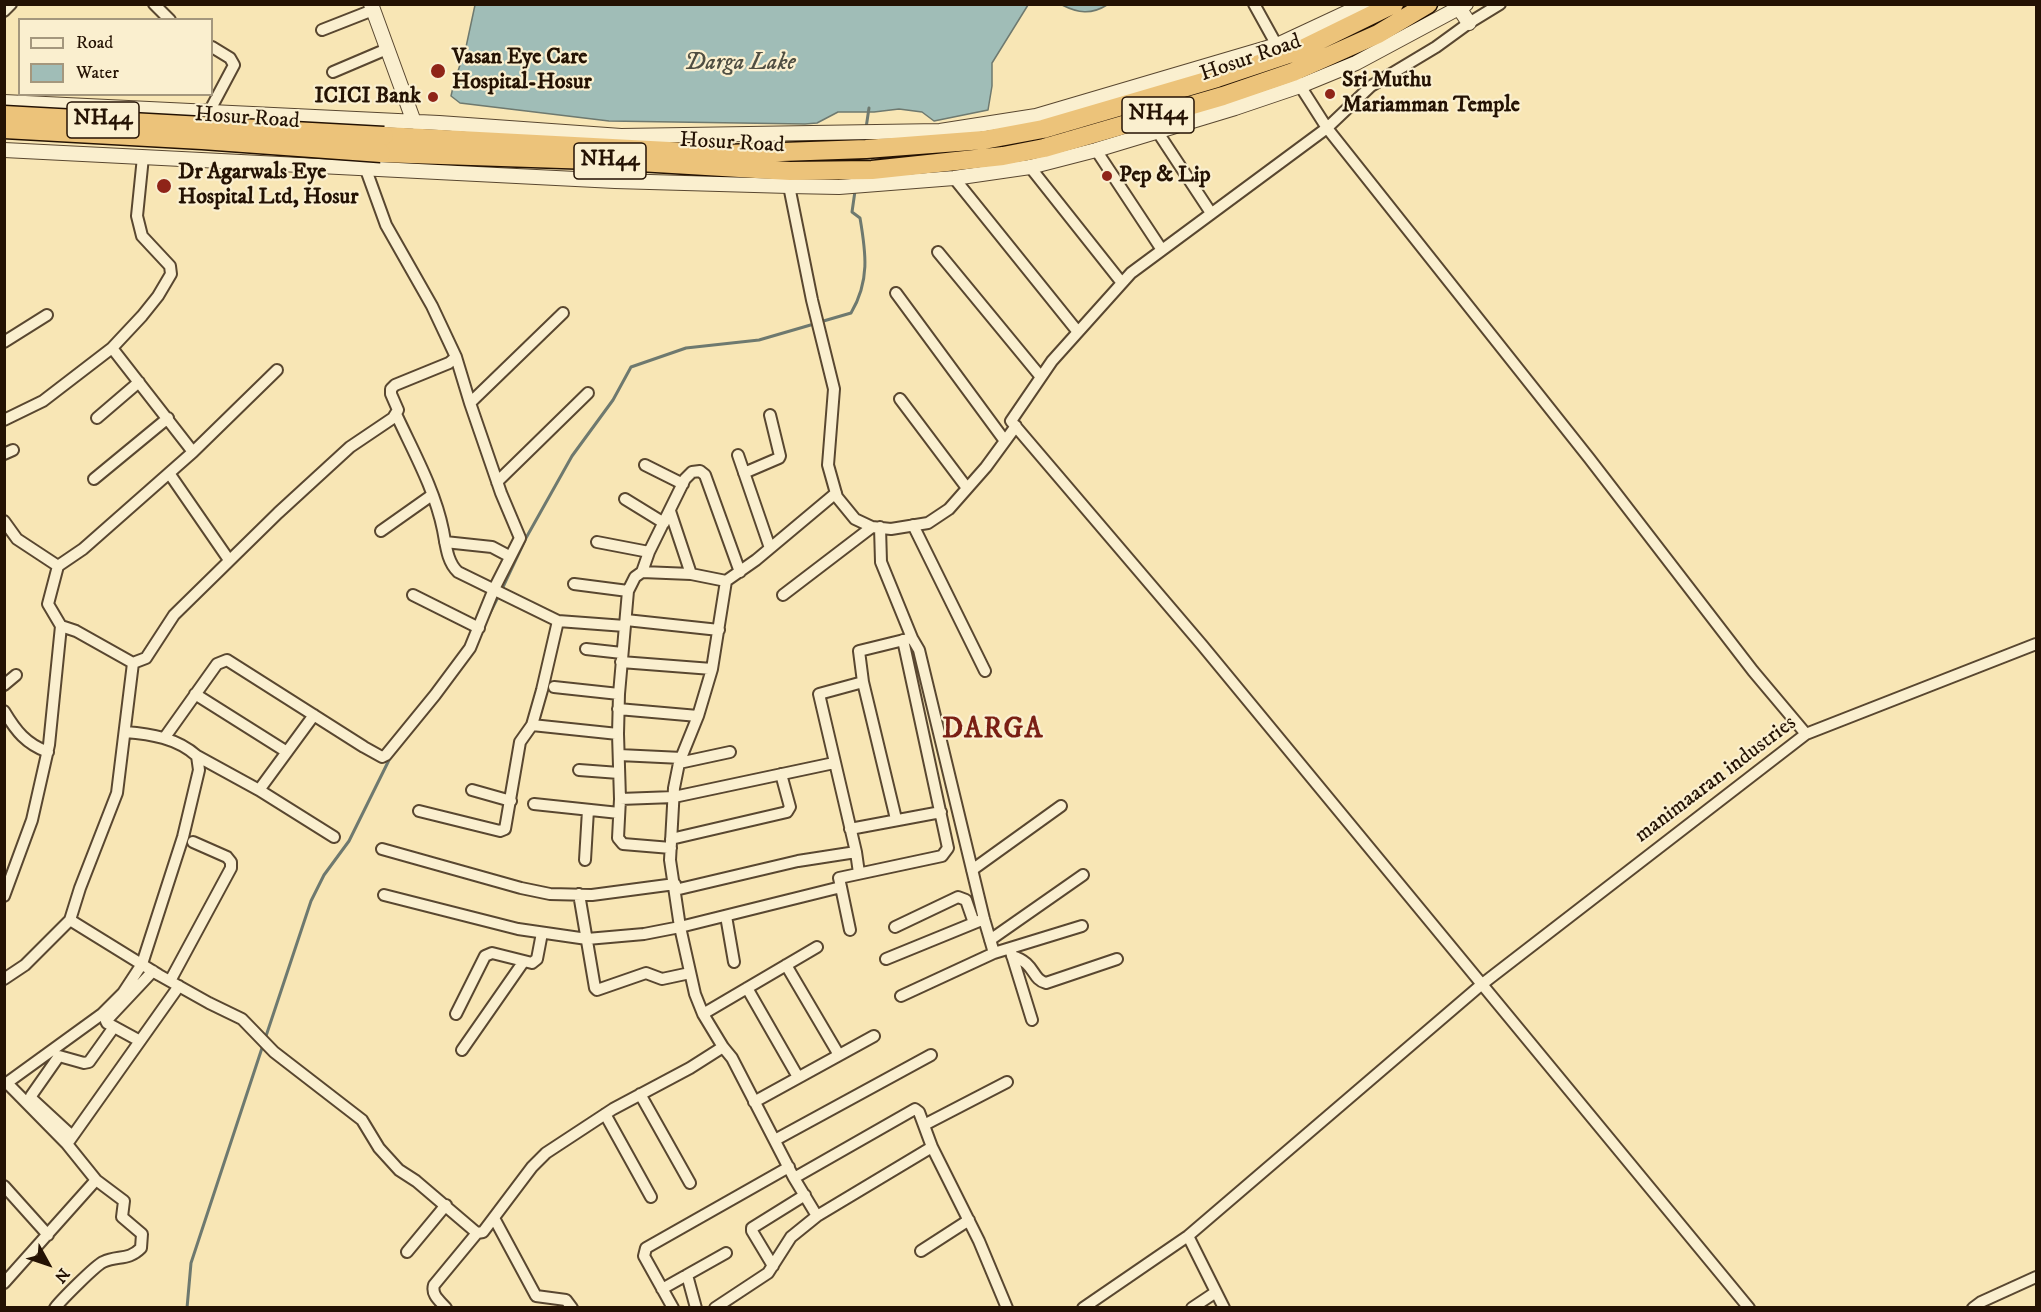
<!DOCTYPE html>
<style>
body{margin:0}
#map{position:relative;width:2041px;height:1312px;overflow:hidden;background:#f8e6b5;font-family:"IM FELL DW Pica",serif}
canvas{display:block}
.frame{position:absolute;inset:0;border:6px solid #241203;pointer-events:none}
.legend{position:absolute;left:18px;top:18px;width:195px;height:78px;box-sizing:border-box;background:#faefcf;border:2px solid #a4977d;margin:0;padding:8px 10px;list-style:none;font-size:18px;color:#241203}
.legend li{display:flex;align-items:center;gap:12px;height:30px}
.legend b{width:30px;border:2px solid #a4977d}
.north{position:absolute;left:18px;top:1234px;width:60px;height:60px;-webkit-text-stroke:4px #faefcf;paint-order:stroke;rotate:130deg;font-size:16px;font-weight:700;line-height:24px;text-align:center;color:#241203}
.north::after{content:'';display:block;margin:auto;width:21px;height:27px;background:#241203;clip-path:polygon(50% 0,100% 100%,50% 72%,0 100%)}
</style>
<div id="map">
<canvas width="2041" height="1312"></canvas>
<div class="frame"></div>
<ul class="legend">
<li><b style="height:8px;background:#faefcf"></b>Road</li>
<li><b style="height:16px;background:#a0bdb7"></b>Water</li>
</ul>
<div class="north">N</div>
</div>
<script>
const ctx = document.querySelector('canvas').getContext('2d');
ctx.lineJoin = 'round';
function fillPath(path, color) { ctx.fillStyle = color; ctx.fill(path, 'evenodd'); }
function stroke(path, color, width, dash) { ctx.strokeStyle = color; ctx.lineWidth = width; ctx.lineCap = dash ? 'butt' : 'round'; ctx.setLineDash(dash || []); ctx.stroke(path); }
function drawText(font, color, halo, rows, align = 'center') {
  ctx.font = font + ' "IM FELL DW Pica",serif'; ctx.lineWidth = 4.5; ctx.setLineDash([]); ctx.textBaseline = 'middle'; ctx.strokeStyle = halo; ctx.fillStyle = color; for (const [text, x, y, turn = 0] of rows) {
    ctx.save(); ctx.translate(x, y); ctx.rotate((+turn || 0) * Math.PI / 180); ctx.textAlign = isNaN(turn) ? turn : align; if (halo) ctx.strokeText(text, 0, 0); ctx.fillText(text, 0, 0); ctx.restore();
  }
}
const water = new Path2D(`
 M475,5v-1l553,1 -36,58v23l-4,24 -54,11 -12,-9 -23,-3 -25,3h-36l-21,11 -12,1 -196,-3 -149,-18 -9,-7 3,-13 12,-36z
 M1062,5h45c-16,10 -29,8 -45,0z`);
fillPath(water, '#a0bdb7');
stroke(water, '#6e796f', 1.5);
stroke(new Path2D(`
 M866,128l3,-20
 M820,322l31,-9c19,-32 15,-60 9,-95l-8,-6 3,-21
 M502,589l24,-51 46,-82 41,-56 18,-33 55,-19 73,-8 55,-16
 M486,621l13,-26
 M265,1039l46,-138 13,-26 25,-34 42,-85
 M187,1308l4,-45 72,-218`), '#6e796f', 3);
const minor = new Path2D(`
 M154,4l16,16
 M1254,4l26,47
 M1500,4l-31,19 -33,24 -65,39 -44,42 262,330 164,213 53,63
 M4,11l7,-7
 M322,30l51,-20
 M333,72l54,-23
 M1297,81l30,47 -196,145 -79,88 -41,60 191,224 547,663
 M209,117v-5l25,-47 -4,-7 -18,-11
 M1157,131l54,82
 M1096,150l66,100
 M1030,167l92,116
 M954,178l124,154
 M789,186l23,114 22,89 -6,76 9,32 18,22 17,8 19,2 37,-6 21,-14 37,-42 30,-41
 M938,252l103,125
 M896,293l109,148
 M4,342l43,-27
 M112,348l81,104
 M900,399l67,89
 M470,403l93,-90
 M396,414c17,37 39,76 47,116 3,15 4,32 15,42l100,49 -16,69 -10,35 -12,17 -15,87 -5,2 -81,-20
 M97,418l42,-36
 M4,420l39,-19 69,-53 30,-32 16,-20 13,-22 -1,-8 -28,-30 -5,-20 6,-59
 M4,454l9,-4
 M738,455l32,93
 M645,465l38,19
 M169,473l60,87
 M744,473l35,-15 1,-2 -10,-41
 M94,479l74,-61
 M497,482l91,-89
 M625,499l39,24
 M670,511l21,63
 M4,521l13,18 41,27
 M913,525l72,146
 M381,531l51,-36
 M445,542l47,5 17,9
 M597,542l52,10
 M642,572l7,-20 36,-73 7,-7 8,-1 5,4 35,97
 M574,584l54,7
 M413,595l66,33
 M783,595l89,-68
 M626,620l93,10
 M558,621l67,5
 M912,638l7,12 65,269 10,34
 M586,649l36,4
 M621,662l91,7
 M133,663l-57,-32 -15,-5 -13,-22 10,-38 25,-17 110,-97 84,-82
 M863,682l33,137
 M4,685l12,-10
 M554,687l65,7 9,-103 7,-14 7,-5 49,2 35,7 30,-21 80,-67
 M195,694l92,58
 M619,694l-1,40 2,65 -2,39 5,6 48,4
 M618,709l80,7
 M4,711c12,20 22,33 44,41
 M532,725l86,9
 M165,737l52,-73 10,-4 137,87 18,10 4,-2 49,-60 35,-47 24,-59 26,-51 -19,-45 -31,-90 -14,-46 -24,-51 -46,-81 -21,-58
 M619,755l63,3
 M197,756l62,34 75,47
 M679,763l51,-11
 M579,770l40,3
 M259,790l55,-75
 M472,790l39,11
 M620,799l54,-2 160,-34
 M534,804l85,9
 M850,829l91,-17
 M671,839l116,-27 3,-5 -9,-33
 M382,849l139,39 29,6 42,1 83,-11
 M585,860l3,-50
 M972,870l89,-64
 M859,873l-3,-21 -37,-158 44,-12 -4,-31 53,-13 -31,-76 -1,-35
 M841,887l9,43
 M675,890l123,-29 58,-9
 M579,894l16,94 2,2 49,-17 16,6 28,-6
 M384,895l134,34 69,10 57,-5 36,-7 161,-40 -2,-9 103,-22 6,-8 -45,-208
 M4,896l28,-76 17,-75 12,-119
 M726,916l8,46
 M70,920l89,55 50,28 33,16 32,33 88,68 17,28 20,22 17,11 61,52 6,-1 49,-65 14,-14 67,-44 77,-41 33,-21 -20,-33 -8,-20 -15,-67 -10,-67 4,-72 5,-25 19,-47 14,-47 14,-88
 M895,927l63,-30 8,3 8,23
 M990,940l93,-65
 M1011,952l21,68
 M1012,956c24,7 19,23 34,27l71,-24
 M886,959l98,-40
 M786,965l53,90
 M4,979l21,-14 45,-45 10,-32 37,-95 16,-130 13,-5 28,-43 104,-102 72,-66 43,-29 5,-8 -7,-16v-5l4,-4 54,-22 7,-6
 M170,981l61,-113v-6l-4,-5 -34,-15
 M747,988l51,89
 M901,996l93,-43 88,-27
 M456,1014l29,-58 7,-3 40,10 5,-4 5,-26
 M703,1014l114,-67
 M140,1041l-33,-18 -1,-2 47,-50
 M723,1047l9,11 62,120 23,38
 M462,1050l62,-89
 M7,1083l60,61
 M4,1085l98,-71 21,-21 19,-29 41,-127 16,-67 -2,-14c-20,-18 -46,-22 -72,-24
 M640,1094l50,89
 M754,1102l120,-66
 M605,1114l46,83
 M924,1125l83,-43
 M72,1136l-39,-36 -2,-4 28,-40 25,7 5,-1 25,-35
 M775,1140l156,-85
 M794,1178l121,-69 4,3 13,35
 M4,1186l44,49
 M494,1218l42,78 30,4 6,8
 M1188,1236l36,72
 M921,1251l48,-31
 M407,1252l39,-47
 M773,1266l-21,-35v-3l53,-33
 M687,1275l9,33
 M4,1283l92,-103 -29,-36 112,-158
 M662,1289l64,-36
 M55,1308c7,-9 40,-42 48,-46 15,-7 25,-1 38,-14l1,-14 -20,-17 2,-16 -28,-21
 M446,1308c-6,-7 -15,-13 -12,-23l43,-52
 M673,1308l-29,-52 2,-8 143,-81
 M715,1308l53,-35 23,-36 26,-21 115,-69 47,94 28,67
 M1083,1308l105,-72 293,-251 325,-251 230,-90
 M1192,1308l24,-16
 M1973,1308l8,-6 55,-25`);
const tertiary = new Path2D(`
 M371,4l43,118
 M1459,8l10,15
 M4,102l435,21 182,13 319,-5 96,-15 241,-71 88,-41
 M4,150l611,31 174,5 50,1 115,-9 76,-11 66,-17 139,-42 65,-22 56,-23 110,-59`);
const trunk = new Path2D(`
 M384,136l342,18 140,-5 118,-9 59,-11 174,-51 81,-27 96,-47
 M381,153l241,8 168,10 82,-1 131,-14 41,-8 179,-52 70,-24 85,-38 50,-30`);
stroke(minor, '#594730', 14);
stroke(tertiary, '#594730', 16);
stroke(trunk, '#241203', 21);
stroke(minor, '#faefcf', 10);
stroke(tertiary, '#faefcf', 14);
stroke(trunk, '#ecc37a', 18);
const trunkBridge = new Path2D(`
 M4,115l380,21
 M4,129l198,11 179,13`);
stroke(trunkBridge, '#241203', 21, []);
stroke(trunkBridge, '#ecc37a', 18);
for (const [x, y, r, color] of [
 [438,71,8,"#8f2418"],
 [1330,94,6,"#8f2418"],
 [433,97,6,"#8f2418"],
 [1107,176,6,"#8f2418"],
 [164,186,8,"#8f2418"]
]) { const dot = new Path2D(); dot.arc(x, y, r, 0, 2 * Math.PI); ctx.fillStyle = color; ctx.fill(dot); stroke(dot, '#faefcf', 2); }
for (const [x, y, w] of [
 [1158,115,72],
 [103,120,72],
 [610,161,72]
]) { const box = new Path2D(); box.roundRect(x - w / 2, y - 18, w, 36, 4.5); ctx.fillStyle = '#faefcf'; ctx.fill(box); stroke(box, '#241203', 1.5); }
drawText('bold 21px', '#241203', null, [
 ["NH44",1158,115],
 ["NH44",103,120],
 ["NH44",610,161]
]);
drawText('bold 22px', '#241203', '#faefcf', [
 ["Vasan Eye Care",452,58],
 ["Hospital-Hosur",452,83],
 ["Sri Muthu",1342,81],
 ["Mariamman Temple",1342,106],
 ["ICICI Bank",421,97,"right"],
 ["Dr Agarwals Eye",178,173],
 ["Hospital Ltd, Hosur",178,198],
 ["Pep & Lip",1119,176]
], 'left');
drawText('22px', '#241203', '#faefcf', [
 ["Hosur Road",1251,59,-19],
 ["Hosur Road",247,119,4],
 ["Hosur Road",732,144,3],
 ["manimaaran industries",1716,780,-37]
]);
drawText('italic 24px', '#4f4e42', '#faefcf', [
 ["Darga Lake",740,64]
]);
ctx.letterSpacing = '1.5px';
drawText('bold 28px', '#7a1f14', '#faefcf', [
 ["DARGA",993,731]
]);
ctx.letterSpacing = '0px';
</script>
